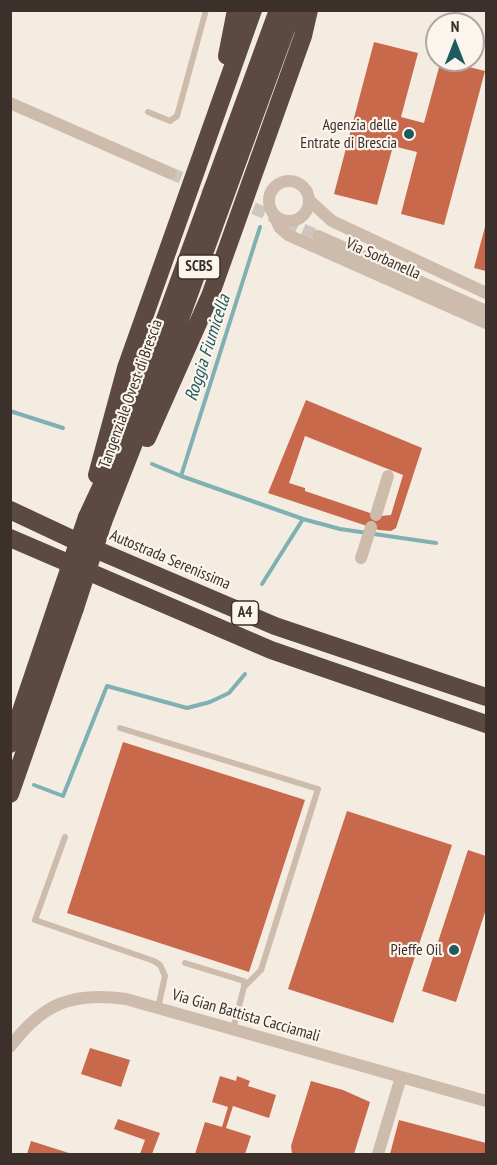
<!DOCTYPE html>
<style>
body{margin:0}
#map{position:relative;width:497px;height:1165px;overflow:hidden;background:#f4ebe1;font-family:"PT Sans Narrow",sans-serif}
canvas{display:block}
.frame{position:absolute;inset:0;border:12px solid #3b302b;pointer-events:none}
.north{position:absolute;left:425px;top:12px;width:60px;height:60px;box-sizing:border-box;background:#fbf5ee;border:2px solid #aea6a0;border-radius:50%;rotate:0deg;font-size:16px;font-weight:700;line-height:24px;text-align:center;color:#3b302b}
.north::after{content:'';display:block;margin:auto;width:21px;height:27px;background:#1f5a5e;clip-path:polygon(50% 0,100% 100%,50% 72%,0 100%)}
</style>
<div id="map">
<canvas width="497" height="1165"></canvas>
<div class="frame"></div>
<div class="north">N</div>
</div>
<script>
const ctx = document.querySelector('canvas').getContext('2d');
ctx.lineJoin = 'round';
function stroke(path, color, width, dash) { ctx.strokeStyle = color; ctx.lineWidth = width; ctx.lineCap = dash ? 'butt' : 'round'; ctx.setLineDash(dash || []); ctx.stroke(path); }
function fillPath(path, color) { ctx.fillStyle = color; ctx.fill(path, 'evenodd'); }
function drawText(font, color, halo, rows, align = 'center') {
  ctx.font = font + ' "PT Sans Narrow",sans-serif'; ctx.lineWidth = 4.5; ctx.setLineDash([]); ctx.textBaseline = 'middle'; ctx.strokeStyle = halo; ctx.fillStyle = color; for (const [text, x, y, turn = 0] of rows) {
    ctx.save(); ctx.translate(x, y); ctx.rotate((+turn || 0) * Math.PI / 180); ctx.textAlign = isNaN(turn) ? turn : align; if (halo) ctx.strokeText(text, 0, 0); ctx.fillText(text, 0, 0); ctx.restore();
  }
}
stroke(new Path2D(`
 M10,411l53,17
 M152,464l29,12 79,-249
 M181,476l122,43
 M262,584l41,-65 37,10 96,14
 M34,785l29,11 44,-110 80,22 23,-6 19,-9 16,-19`), '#7fb0b2', 4);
fillPath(new Path2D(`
 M374,42l44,11 -17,64 23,6 17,-63 44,11 -41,154 -43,-11 16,-62 -24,-6 -16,59 -43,-11z
 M486,223v48l-12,-3z
 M306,400l116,48 -26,80 -5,3 -12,-1 -111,-37zM305,436l98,39 -12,40 -10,1 -5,-1 -71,-24v-3l-16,-5z
 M123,742l182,58 -56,172 -182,-59z
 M347,811l105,34 -59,178 -105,-34z
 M468,850l18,6v53l-30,93 -34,-11z
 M90,1048l40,12 -9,27 -40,-13z
 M220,1076l16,5 1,-5 13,5 -2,5 28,9 -7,23 -36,-12 -7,22 25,8 -6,18h-50l10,-32 17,5 6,-20 -16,-5z
 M311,1081l32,9 27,12 -16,52h-62l-1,-8z
 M118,1119l42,14 -8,21h-12l5,-14 -31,-11z
 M399,1120l87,23v11h-96z
 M31,1141l41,13h-45z`), '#c8694b');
stroke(new Path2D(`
 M170,173l48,20
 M237,201l81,35`), '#cfc6bd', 12, [12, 6]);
stroke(new Path2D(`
 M148,112l22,9 7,-5 29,-106
 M120,728l198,61 -57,181 -17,17 -11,42
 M65,837l-30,83 119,41 6,4 5,11 -7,32
 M185,963l59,18v6`), '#cdbbac', 6);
stroke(new Path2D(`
 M10,103l160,70
 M269 201a20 20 0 1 1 40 0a20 20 0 1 1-40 0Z
 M310,201l22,20 154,72
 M274,216l6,12 8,7 198,88
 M318,236l168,75
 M376,515l12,-39
 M361,558l10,-31
 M10,1047c32,-43 62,-56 116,-48l360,102
 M378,1154l23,-77`), '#cdbbac', 12);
stroke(new Path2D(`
 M227,56l9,-46
 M147,438l63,-142 93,-260 6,-26
 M97,475l29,-107 127,-358
 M10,510l66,31 199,85 211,71
 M87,517l27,-58 164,-449
 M103,522l42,-107 148,-405
 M10,538l261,112 215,74
 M10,744l48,-142
 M10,794l65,-186`), '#5c4a42', 18);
stroke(new Path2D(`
 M58,602l29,-85
 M75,608l28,-86`), '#5c4a42', 18);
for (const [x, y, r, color] of [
 [409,134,6,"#1f5a5e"],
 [454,950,6,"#1f5a5e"]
]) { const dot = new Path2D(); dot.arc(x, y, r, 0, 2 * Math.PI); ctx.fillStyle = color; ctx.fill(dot); stroke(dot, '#fbf5ee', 2); }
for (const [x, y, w] of [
 [199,267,42],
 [245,613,27]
]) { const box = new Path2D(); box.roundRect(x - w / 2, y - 12, w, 24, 4.5); ctx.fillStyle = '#fbf5ee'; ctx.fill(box); stroke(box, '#3b302b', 1.5); }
drawText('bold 15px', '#3b302b', null, [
 ["SCBS",199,267],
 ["A4",245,613]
]);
drawText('16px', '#3b302b', '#fbf5ee', [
 ["Agenzia delle",397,125],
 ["Entrate di Brescia",397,143],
 ["Pieffe Oil",442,950]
], 'right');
drawText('16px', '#3b302b', '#fbf5ee', [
 ["Via Sorbanella",383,259,24],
 ["Tangenziale Ovest di Brescia",131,394,-70],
 ["Autostrada Serenissima",170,560,23],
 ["Via Gian Battista Cacciamali",246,1016,16]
]);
drawText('italic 18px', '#1f5a5e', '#fbf5ee', [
 ["Roggia Fiumicella",208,348,-72]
]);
</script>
